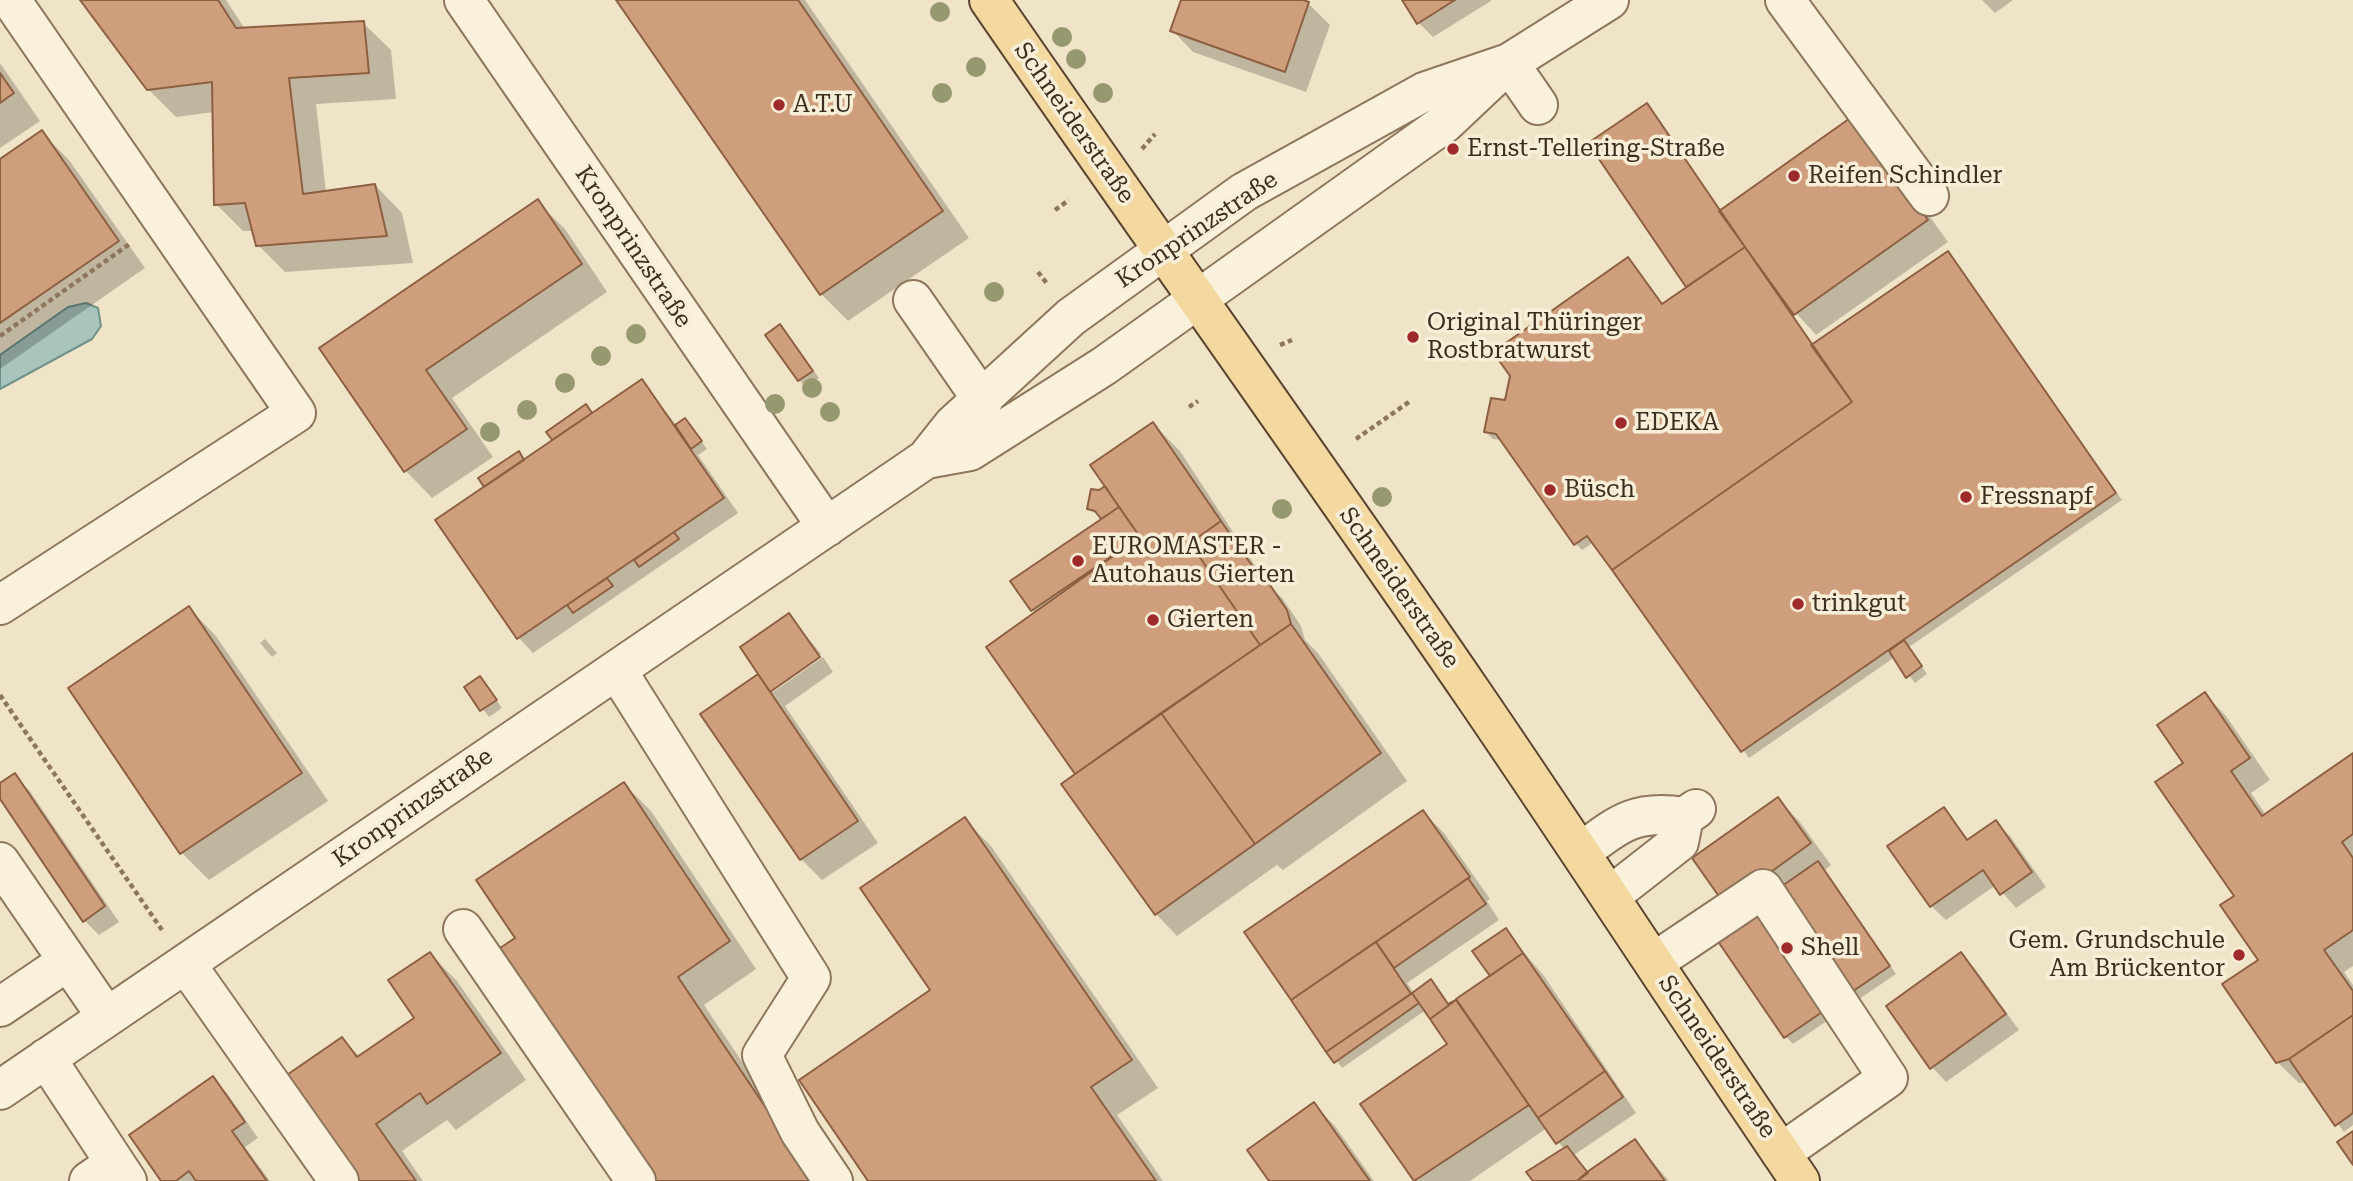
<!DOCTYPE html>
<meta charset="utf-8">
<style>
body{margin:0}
canvas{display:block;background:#f0e4c8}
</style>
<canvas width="2353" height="1181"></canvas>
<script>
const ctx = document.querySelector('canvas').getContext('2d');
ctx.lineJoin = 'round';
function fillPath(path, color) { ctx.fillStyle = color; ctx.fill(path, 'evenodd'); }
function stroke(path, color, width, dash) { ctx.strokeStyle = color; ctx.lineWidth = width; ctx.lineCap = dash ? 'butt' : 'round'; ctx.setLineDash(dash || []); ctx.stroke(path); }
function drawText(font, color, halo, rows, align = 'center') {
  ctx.font = font + ' "Roboto Serif",serif'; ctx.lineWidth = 7; ctx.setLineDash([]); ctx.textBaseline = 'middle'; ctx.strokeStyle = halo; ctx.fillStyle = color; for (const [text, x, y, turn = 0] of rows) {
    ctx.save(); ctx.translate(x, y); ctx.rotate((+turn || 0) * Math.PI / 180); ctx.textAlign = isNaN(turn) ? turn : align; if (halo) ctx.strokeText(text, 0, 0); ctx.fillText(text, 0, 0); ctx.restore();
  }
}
const water = new Path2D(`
 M86,303l12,5 3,18 -9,13 -92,50v-34l68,-48z`);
fillPath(water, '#a9c4bc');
stroke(water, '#6f938a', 2);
fillPath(new Path2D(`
 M83,0h143l19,29 118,-6 28,27 5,49 -80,5 10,88 49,-7 27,28 11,50 -128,9 -27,-27 -4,-14h-11l-27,-27 -2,-92 -38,5 -28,-28z
 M618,0h187l164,238 -121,83 -27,-27z
 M1182,0h116l11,4 21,21 -24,67 -113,-40 -21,-22z
 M1404,0h87v1l-58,36 -14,-14z
 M1982,0h31l-18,13z
 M0,63l40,58 -40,27z
 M42,133l27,27 76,108 -145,101v-208z
 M1874,139l74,103 -132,93 -28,-31 -3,2 28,41 135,-94 174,247 -213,147 18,27 -12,9 -20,-26 -146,101 -155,-216 -12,8 -7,-7 -72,-103 -10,-1 -7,-7 20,-30 122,-143 35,46 25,-18 -98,-144 131,69z
 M537,202l28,27 42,63 -155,106 41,59 -61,41 -27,-28 -84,-121z
 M787,334l32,44 -13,9 -7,-7z
 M642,381l35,45 14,2 16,21 -9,6 40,58 -205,140 -14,-15 -81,-117 49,-34 32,-34 7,7 29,-19 -6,-9 37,-25 7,7z
 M1153,424l27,27 87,133 16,15 18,27 4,14 13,13 89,128 -124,89 -6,-5 -100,71 -21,-22 -93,-130 15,-10 -90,-127 47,-34 -22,-31 91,-62 -15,-11z
 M189,608l27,28 112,165 -119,79 -27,-27 -112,-164z
 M789,615l32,39 -50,35 2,3 50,-35 10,15 -48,34 93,137 -56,37 -21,-21 -41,-185z
 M265,639l12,14 -5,4 -12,-14z
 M480,678l22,30 -13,9 -23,-29z
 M2205,694l21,22 44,64 -19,13 15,22 87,-60v211l-9,6 9,13v140l-9,7 -37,-50 -8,1 -22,-21 -17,-102 -74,-197z
 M14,776l15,14 90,132 -20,13 -15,-15 -84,-124v-10z
 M624,784l27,27 105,158 -52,36 118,176 -305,-242z
 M1778,799l21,22 32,44 -6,5 71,104 -103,70 -7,-7 -46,-120z
 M1944,809l25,31 26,-18 15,14 36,51 -30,21 -20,-23 -50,35 -15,-14z
 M1423,812l21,21 46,66 -3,2 12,19 -92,63 7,10 17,-12 19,25 43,-30 12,-46 39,46 92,137 -62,42 14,19 47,-33 34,40h-134l29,-32 -17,-21 -77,53h-54l-53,-77 86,-60 -23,-34 -84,58 -50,-69z
 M964,819l27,27 167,242 -41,27 46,66h-293l63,-190z
 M430,954l27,27 69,99 -70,50 -9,-10 -45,31 21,30h-69l-12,-142 18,18 57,-39z
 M1961,954l14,15 44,61 -73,52 -14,-15z
 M213,1079l14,14 31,45 -13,9 25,34h-107z
 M1314,1105l21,21 39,55h-103z`), '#0003');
const building = new Path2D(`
 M80,0h138l18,28 128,-7 5,52 -80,5 14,116 72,-10 12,52 -131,10 -11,-43 -31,2 -2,-123 -65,8z
 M616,0h182l145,211 -123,84z
 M1181,0h122l6,2 -24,70 -115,-41z
 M1402,0h53l-38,24z
 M0,73l14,20 -14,10z
 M1647,103l98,144 -59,40 -98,-144z
 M1853,116l75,104 -134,95 -75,-104z
 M42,130l77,111 -119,82v-164z
 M538,199l44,65 -156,106 41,59 -63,43 -85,-124z
 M1745,247l107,155 -240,168 -25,-34 -13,9 -78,-111 -12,-2 7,-34 14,2 5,-24 -17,-24 135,-95 34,47z
 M1948,251l168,242 -375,259 -129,-182 240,-168 -41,-57z
 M780,324l33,47 -15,10 -33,-46z
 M642,379l82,119 -207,141 -82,-119z
 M586,404l6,9 -40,27 -6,-8z
 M685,418l17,23 -11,8 -16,-24z
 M1153,422l68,99 -31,22 70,102 -185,129 -89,-127 154,-110 -50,-72z
 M519,451l5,9 -40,27 -6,-9z
 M1105,486l14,21 -18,12 -6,-8 -8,-2 4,-20 8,1z
 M1119,507l21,30 -109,74 -21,-30z
 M1221,521l41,59 6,2 19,28 4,14 -31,21 -70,-102z
 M674,532l5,7 -40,28 -5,-7z
 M607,578l6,8 -40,27 -6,-8z
 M189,606l113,167 -122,81 -112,-166z
 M789,613l31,44 -50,35 -30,-45z
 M1291,624l90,129 -126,91 -94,-131z
 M1904,640l18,26 -16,12 -17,-27z
 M758,674l100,147 -58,39 -100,-146z
 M480,676l17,24 -17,11 -16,-24z
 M2205,692l45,66 -19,13 31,45 91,-63v81l-11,8 11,16v72l-29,20 29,41v24l-64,44 -13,4 -54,-79 36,-24 -38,-55 14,-9 -79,-114 28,-19 -26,-38z
 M1161,713l94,131 -100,71 -94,-131z
 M15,773l90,133 -22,16 -83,-123v-16z
 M624,782l106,159 -52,36 137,204h-162l-156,-231 18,-12 -39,-58z
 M1778,797l33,46 -86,62 -33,-47z
 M1944,807l23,33 29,-20 36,52 -32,23 -17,-25 -53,37 -43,-61z
 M1423,810l47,67 -179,123 -47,-68z
 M965,817l167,243 -41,27 65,94h-288l-69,-101 131,-90 -70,-102z
 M1818,861l72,105 -106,72 -71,-104z
 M1468,878l18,26 -92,64 -18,-26z
 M1506,928l17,25 -33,23 -18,-25z
 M1376,942l35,52 -85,58 -35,-52z
 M430,952l71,101 -74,51 -7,-11 -44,31 40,57h-64l-71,-102 61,-42 15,20 57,-39 -26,-38z
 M1961,952l45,62 -76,55 -44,-63z
 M1523,953l82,118 -67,47 -82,-119z
 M1431,979l17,25 8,-4 -26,19 -18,-26z
 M1412,993l7,10 -85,60 -8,-11z
 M1456,1000l73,105 -115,76 -54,-77 87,-60 -17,-25z
 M2353,1015v98l-18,13 -46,-67z
 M1605,1071l18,26 -67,47 -18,-26z
 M213,1076l32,46 -13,9 35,50h-71l-7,-10 -13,10h-15l-32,-46z
 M1314,1102l56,79h-101l-22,-31z
 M2353,1131v34l-16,-23z
 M1635,1139l30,42h-88l10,-9z
 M1567,1146l21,27 -11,8h-44l-7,-9z`);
fillPath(building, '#cf9f7d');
stroke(building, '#8d5f41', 2);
const minor = new Path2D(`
 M464,0l363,527
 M1785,0l144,196
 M1509,63l29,42
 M913,300l70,101
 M926,459l44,-8 134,-85 341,-243 53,-50
 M0,605l296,-192 -285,-413
 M618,672l193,306 -49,77 38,77 33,49
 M1581,852c38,-28 54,-43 103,-35
 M0,862l106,154
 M1610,896l69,-54 5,-25 12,-8
 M463,929l173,252
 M1654,962l109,-73 125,189 -107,75
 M186,964l153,217
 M0,1007l68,-46
 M46,1058l81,123
 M0,1090c307,-212 619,-419 926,-631l27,-34 118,-108 173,-125 180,-100 85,-29 100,-63
 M89,1181l26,-18`);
const major = new Path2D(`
 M989,0c159,231 323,459 482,691 111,162 218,328 329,490`);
stroke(minor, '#8d765c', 42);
stroke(major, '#5b4430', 42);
stroke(new Path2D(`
 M1142,149l13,-15
 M1055,210l14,-10
 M1038,272l10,13
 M0,336l131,-93
 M1280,345l12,-5
 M1189,407l9,-6
 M1356,439l53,-37
 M0,695l162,235`), '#8d765c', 4.5, [5, 3.5]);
stroke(minor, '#faf1dc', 38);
stroke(major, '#f3d9a0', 38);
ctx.fillStyle = '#96986f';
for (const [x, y] of [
 [940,12],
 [1062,37],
 [1076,59],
 [976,67],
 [942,93],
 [1103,93],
 [994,292],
 [636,334],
 [601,356],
 [565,383],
 [812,388],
 [775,404],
 [527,410],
 [830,412],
 [490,432],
 [1382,497],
 [1282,509]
]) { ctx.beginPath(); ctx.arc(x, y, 10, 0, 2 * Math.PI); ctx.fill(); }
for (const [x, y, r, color] of [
 [779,105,7,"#9e2a2b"],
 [1453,149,7,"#9e2a2b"],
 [1794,176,7,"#9e2a2b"],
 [1413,337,7,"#9e2a2b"],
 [1621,423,7,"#9e2a2b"],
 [1550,490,7,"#9e2a2b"],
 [1966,497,7,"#9e2a2b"],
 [1078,561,7,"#9e2a2b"],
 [1798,604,7,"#9e2a2b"],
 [1153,620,7,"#9e2a2b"],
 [1787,948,7,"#9e2a2b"],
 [2239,955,7,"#9e2a2b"]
]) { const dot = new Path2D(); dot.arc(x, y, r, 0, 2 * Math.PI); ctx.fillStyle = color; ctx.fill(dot); stroke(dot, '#f7eed8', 2.5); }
drawText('24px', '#3d2e20', '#f7eed8', [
 ["A.T.U",793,105],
 ["Ernst-Tellering-Straße",1467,149],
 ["Reifen Schindler",1808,176],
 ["Original Thüringer",1427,323],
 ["Rostbratwurst",1427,351],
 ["EDEKA",1635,423],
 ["Büsch",1564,490],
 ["Fressnapf",1980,497],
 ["EUROMASTER -",1092,547],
 ["Autohaus Gierten",1092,575],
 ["trinkgut",1812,604],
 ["Gierten",1167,620],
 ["Gem. Grundschule",2225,941,"right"],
 ["Am Brückentor",2225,969,"right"],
 ["Shell",1801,948]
], 'left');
drawText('24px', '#3d2e20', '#f7eed8', [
 ["Schneiderstraße",1074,123,55],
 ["Kronprinzstraße",1197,230,-34],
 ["Kronprinzstraße",633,247,56],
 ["Schneiderstraße",1399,588,55],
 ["Kronprinzstraße",413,808,-35],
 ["Schneiderstraße",1717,1057,56]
]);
</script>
